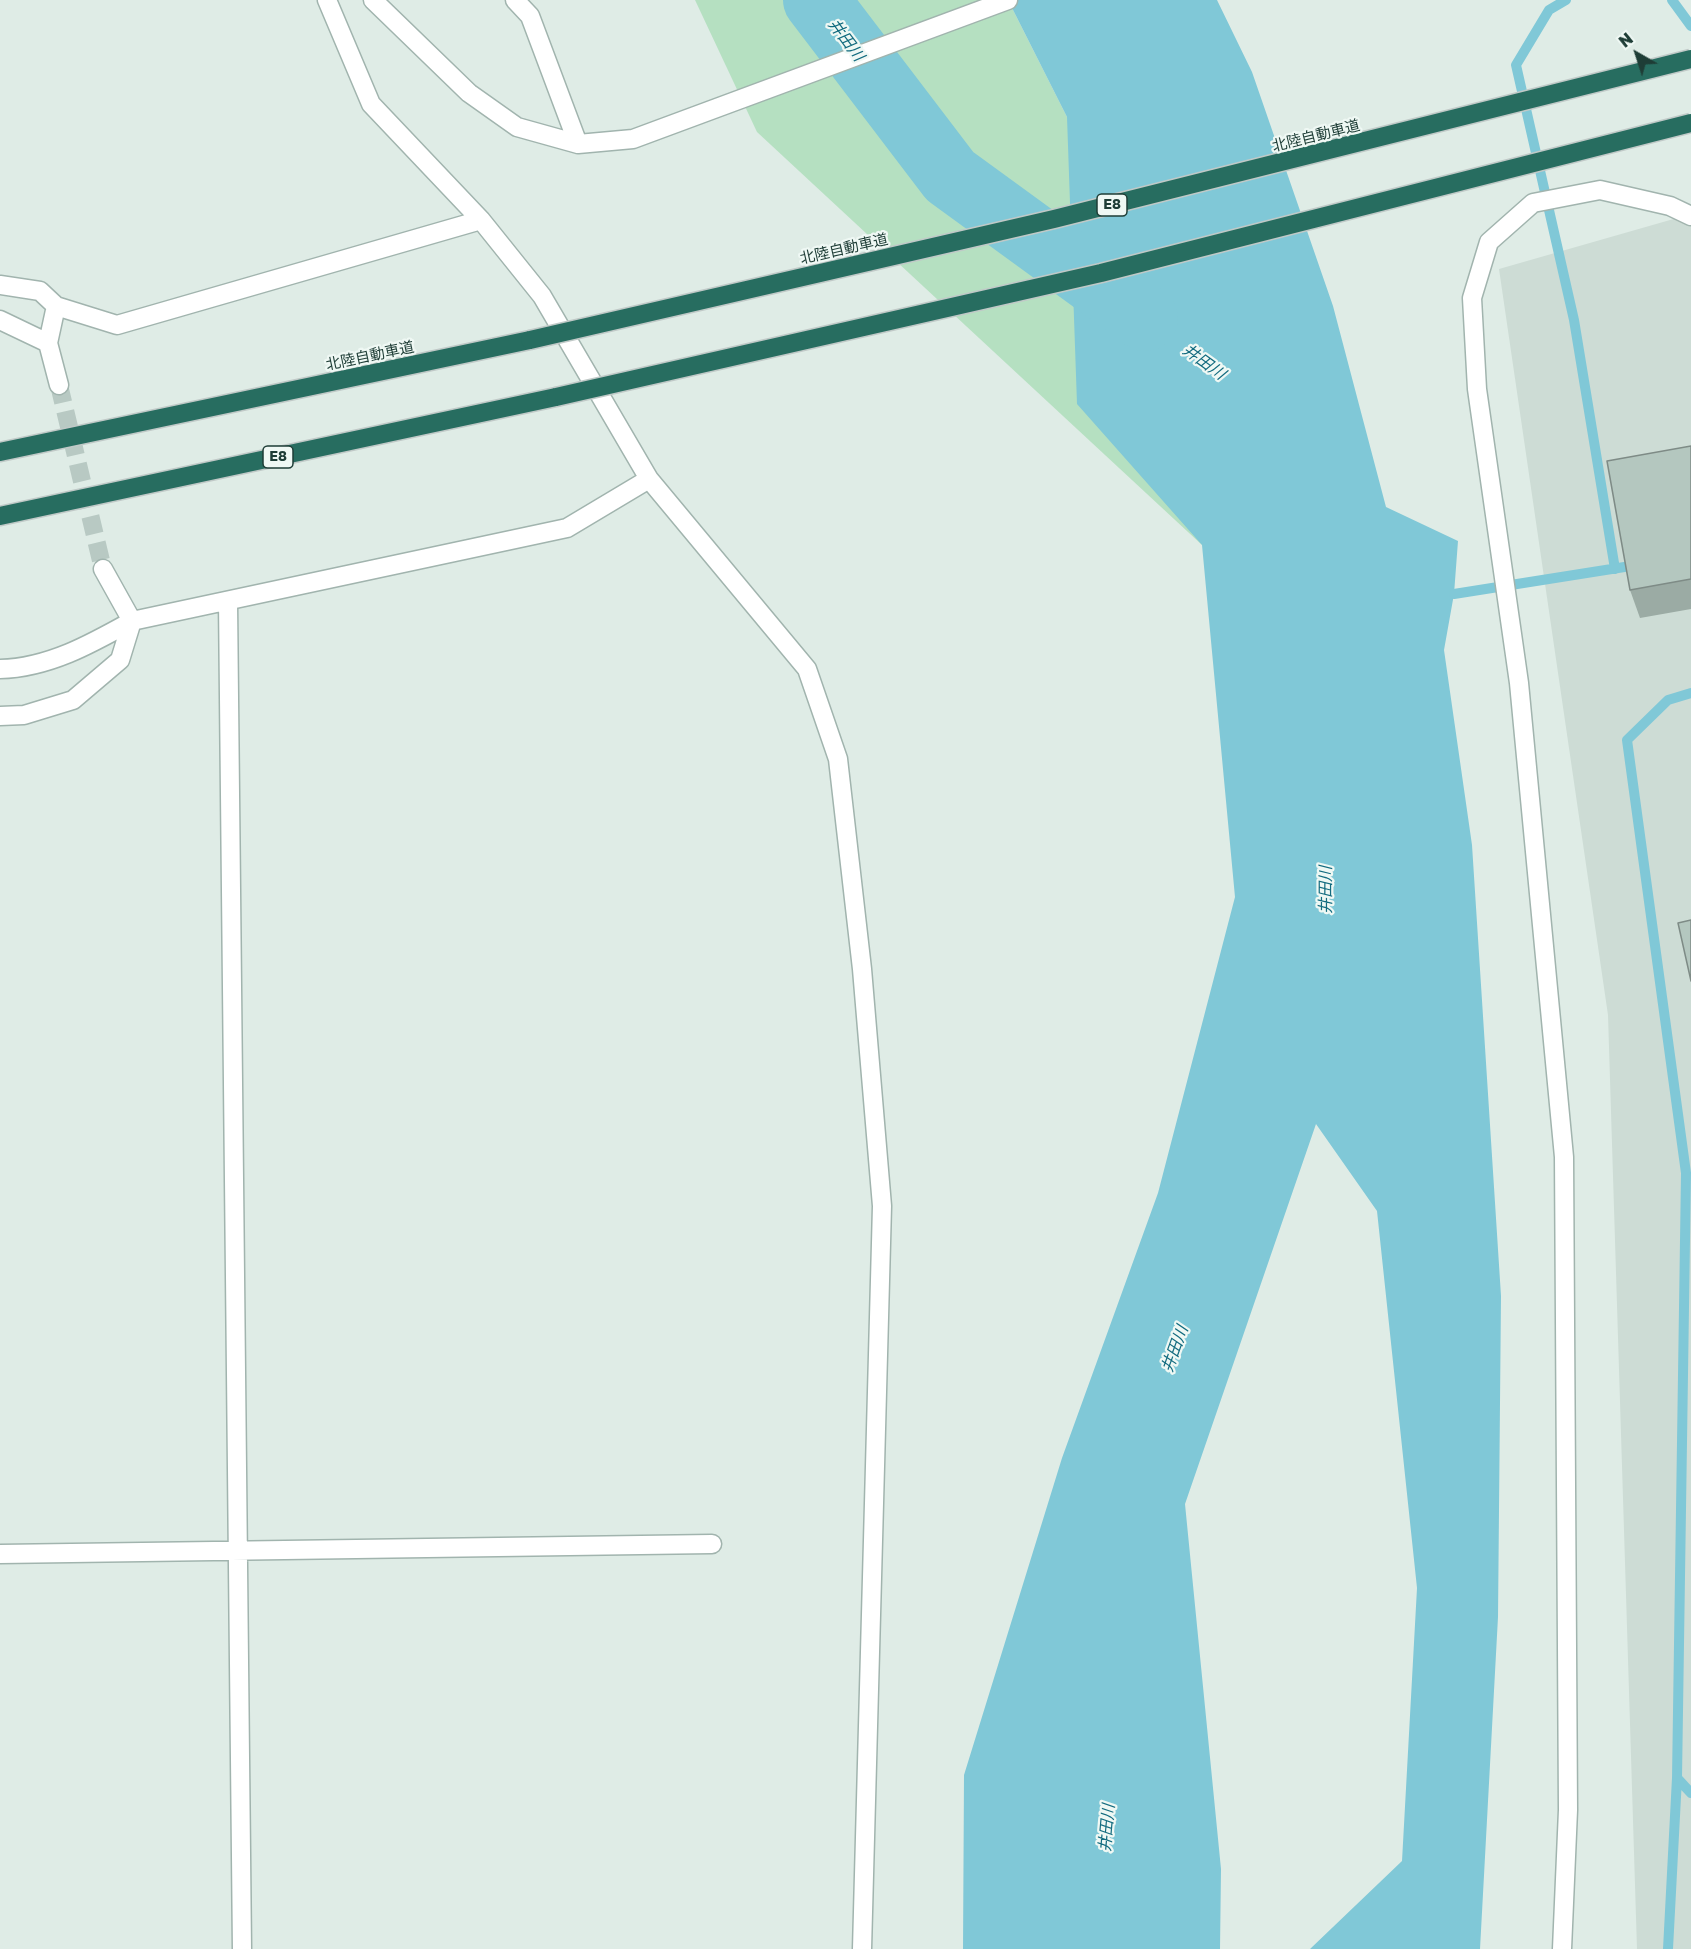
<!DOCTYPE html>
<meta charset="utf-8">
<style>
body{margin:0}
#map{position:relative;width:1691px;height:1949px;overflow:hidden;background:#dfece6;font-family:"Golos Text",sans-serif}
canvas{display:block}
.north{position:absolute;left:1607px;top:24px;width:60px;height:60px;-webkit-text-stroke:4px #eff8f4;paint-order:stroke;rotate:321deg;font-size:16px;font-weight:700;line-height:24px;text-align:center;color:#1e3d36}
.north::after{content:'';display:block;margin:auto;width:21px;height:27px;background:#1e3d36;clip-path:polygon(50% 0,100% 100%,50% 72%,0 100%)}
</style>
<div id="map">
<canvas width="1691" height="1949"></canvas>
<div class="north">N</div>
</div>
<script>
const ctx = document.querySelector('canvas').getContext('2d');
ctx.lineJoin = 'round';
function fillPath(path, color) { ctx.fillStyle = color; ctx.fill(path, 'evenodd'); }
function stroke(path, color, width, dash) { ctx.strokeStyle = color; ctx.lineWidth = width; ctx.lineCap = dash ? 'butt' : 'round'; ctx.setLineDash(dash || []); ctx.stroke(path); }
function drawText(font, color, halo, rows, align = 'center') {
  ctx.font = font + ' "Golos Text","Noto Sans JP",sans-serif'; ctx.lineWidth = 4.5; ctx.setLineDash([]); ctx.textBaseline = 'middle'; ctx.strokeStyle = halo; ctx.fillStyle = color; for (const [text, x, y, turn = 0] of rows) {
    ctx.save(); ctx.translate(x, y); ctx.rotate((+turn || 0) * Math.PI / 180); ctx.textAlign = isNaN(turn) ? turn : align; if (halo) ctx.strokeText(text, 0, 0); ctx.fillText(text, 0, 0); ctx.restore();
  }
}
fillPath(new Path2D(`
 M1691,214v1735h-54l-29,-934 -109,-746z`), '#cddcd5');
fillPath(new Path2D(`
 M695,0h313l59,117 135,428 -445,-413z`), '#b5e0c1');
fillPath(new Path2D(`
 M1008,0h209l35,72 81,234 53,201 72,34 -4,53 -10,56 28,195 29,451 -3,321 -18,332h-170l92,-88 15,-273 -40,-377 -61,-87 -131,380 36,365 -1,80h-257l1,-174 98,-317 96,-265 77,-296 -33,-352 -125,-141 -10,-287z`), '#80c8d7');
stroke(new Path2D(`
 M1566,0l-17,10 -33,55 58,255 41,249
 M1672,0l19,26
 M1454,594l183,-29
 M1677,1778l14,15
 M1668,1949l9,-171 9,-605 -59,-433 41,-40 23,-7`), '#80c8d7', 10);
stroke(new Path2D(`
 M816,0l134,176 195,142`), '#80c8d7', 66);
stroke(new Path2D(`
 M59,385l44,184`), '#b8c9c3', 18, [18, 9]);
const minor = new Path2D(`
 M327,0l44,104 110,116 61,76 107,183 158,190 31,90 24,210 20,237 -20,743
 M373,0l96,93 48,34 61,17 55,-5 375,-139
 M515,0l15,16 48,128
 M0,285l40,6 16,15 61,19 364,-105
 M56,306l-8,37 11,42
 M0,320l48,23
 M228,601l14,1348
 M0,669c48,-1 91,-25 132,-48l-29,-52
 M0,716l24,-1 49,-15 47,-40 12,-39 435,-93 82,-49
 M0,1554l712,-10
 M1562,1949l6,-139 -4,-653 -45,-474 -42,-294 -5,-91 17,-56 44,-39 67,-13 70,16 21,10`);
const highway = new Path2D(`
 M0,452l530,-112
 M0,516l556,-119`);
stroke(minor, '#a1b4ae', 21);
stroke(highway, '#c0c9c7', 21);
stroke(minor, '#fff', 18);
stroke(highway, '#276d60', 18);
const highwayBridge = new Path2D(`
 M530,340l524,-121 637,-160
 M556,397l545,-124 590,-150`);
stroke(highwayBridge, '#c0c9c7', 21, []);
stroke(highwayBridge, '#276d60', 18);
fillPath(new Path2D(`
 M1691,446v163l-51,9 -10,-28z`), '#9baba4');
const building = new Path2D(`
 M1691,446v133l-61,11 -23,-129z
 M1691,920v61l-13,-58z`);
fillPath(building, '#b4c7bf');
stroke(building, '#7e8b86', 1.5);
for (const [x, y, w] of [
 [1112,205,30],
 [278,457,30]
]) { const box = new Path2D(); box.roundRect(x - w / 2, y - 11, w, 22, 4.5); ctx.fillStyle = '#eff8f4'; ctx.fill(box); stroke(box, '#1e3d36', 1.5); }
drawText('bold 14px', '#1e3d36', null, [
 ["E8",1112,205],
 ["E8",278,457]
]);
drawText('15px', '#1e3d36', '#eff8f4', [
 ["北陸自動車道",1316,136,-14],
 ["北陸自動車道",844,249,-13],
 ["北陸自動車道",370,356,-12]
]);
drawText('italic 16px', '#126b7f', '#eff8f4', [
 ["井田川",846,40,53],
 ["井田川",1204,362,36],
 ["井田川",1326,890,-90],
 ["井田川",1175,1349,-70],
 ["井田川",1107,1828,-85]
]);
</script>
